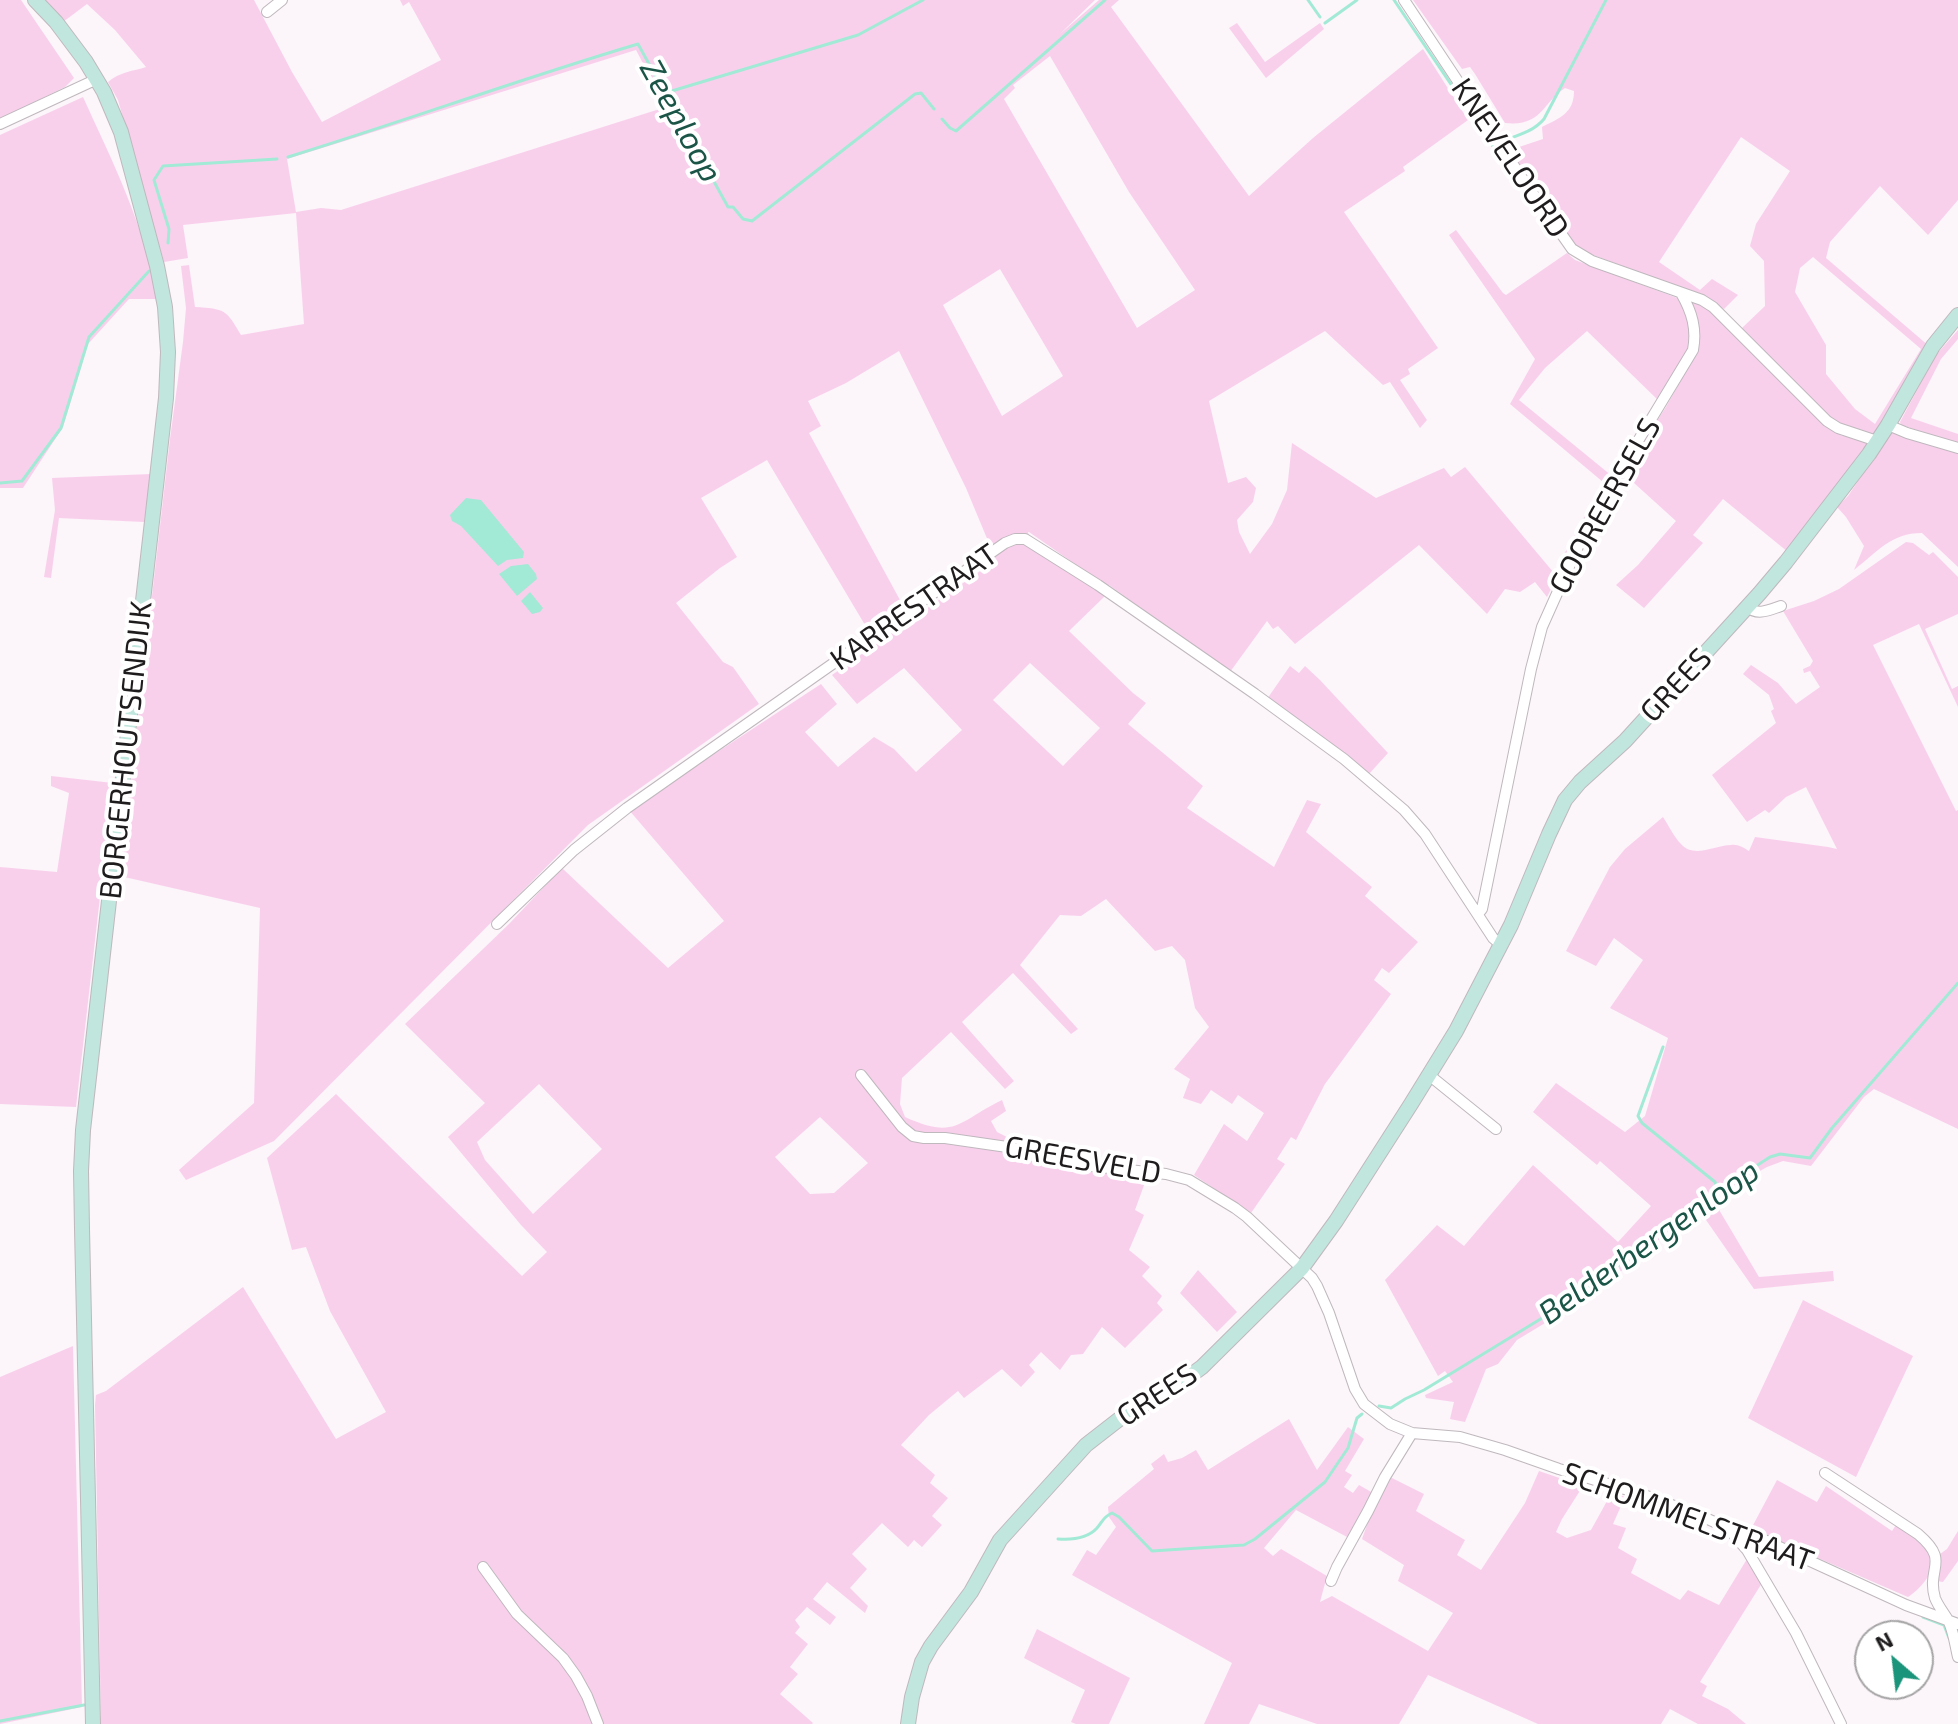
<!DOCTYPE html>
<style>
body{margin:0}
#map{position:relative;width:1958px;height:1724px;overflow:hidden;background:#fcf5fa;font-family:"Exo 2",sans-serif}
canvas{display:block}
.north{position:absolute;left:1854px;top:1620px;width:80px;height:80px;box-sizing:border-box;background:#fff;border:2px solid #a5a4a5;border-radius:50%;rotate:332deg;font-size:22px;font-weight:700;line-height:32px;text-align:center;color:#1f1c1e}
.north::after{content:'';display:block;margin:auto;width:28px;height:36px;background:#1a947a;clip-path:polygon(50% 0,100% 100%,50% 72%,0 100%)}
</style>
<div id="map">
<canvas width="1958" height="1724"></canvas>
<div class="north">N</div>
</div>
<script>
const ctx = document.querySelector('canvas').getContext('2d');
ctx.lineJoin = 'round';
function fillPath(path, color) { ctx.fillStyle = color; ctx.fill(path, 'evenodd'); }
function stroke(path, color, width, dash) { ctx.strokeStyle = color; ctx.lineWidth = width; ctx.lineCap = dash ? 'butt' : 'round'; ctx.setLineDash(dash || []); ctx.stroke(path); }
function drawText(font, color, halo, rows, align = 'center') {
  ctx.font = font + ' "Exo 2",sans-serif'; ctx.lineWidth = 8; ctx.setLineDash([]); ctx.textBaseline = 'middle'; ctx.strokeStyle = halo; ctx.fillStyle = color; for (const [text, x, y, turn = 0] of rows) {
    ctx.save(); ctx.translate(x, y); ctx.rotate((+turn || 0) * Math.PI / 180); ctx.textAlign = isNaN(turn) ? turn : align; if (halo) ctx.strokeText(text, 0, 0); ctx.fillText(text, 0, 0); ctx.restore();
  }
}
fillPath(new Path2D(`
 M0,0h21l53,78 -9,9 -65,32z
 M45,0h209l38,72 30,50 119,-62 -32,-58 -6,4 -3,-6h695l-35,34 39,-34h20l-8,7 138,189 64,-58 110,-89 45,71 -65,47 2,4 -61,41 94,136 -30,21 2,5 -10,6 27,40 -7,8 -30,-46 -7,3 -58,-54 -116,70 19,82 18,-6 10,11 -3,14 -16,18 2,12 11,22 22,-30 15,-34 5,-47 84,55 68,-30 7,9 14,-10 89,106 49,-91 -93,-78 25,-45 -86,-124 7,-5 47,63 3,2 61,-42 8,7 105,39 13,26 -3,24 -30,53 -73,-71 -42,37 -26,32 93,76 -28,47 -37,74 -12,-15 -15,10 -15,-3 -18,25 -68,-69 -124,99 -17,-18 -5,3 -6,-8 -37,51 -121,-87 -5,12 -35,34 64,62 13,10 -18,21 75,62 -16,22 87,59 33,-67 14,4 -15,28 66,55 -7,9 53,46 -29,31 -7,-5 -8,12 17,14 -66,90 -29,56 -5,-3 -14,22 8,5 -34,49 -57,-38 30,-51 23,17 17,-28 -26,-18 -6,9 -21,-14 -10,14 -18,-6 7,-19 -16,-10 35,-42 -14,-19 -10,-48 -13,-14 -17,5 -49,-52 -25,17 -21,-1 -40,50 58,64 -7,5 -58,-61 -51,49 52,59 -9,8 -54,-57 -49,46 -2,26 5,13c51,23 52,5 97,-17l4,11 -15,10 6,11 10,5 -3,11 2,5h12v6l129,18 -12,33 9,5 -15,35 21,17 -8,9 20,20 -5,7 6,7 -38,38 -23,-21 -19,27 -12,1 -11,15 -19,-18 -12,13 6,7 -14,15 -19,-18 -38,29 -6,-7 -29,24 -28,30 34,30 -5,8 18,15 -16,18 10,9 -20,22 -8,-7 -6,7 -26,-24 -30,31 15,15 -17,19 18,18 -3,7 -38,-31 -14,17 23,18 -6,8 -23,-18 -12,13 5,7 -5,6 13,11 -18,23 8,7 -18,20 33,29 -1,1h-711l-6,-319 1,-10 10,-4 137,-104 93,152 50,-27 -56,-101 -24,-64 -14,3 -25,-92 69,-64 186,182 25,-24 -26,-27 -73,-88 37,-34 -80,-79 104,-100 53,-56 106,100 56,-47 -95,-111 192,-126 16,20 -32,28 33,35 36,-30 20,12 22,23 46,-42 -58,-62 -47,36 -25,-29 164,-115 -30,-72 -67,-137 -53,32 -38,18 13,25 -12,7 91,167 9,-6 6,7 -52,36 -4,-7 6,-5 -98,-165 -66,38 36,59 -17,11 -44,35 47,59 10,5 26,37 -171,121 -314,316 -88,39 -7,-10 75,-67 6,-195 -140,-32 50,-437 13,-97 3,-34 -5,-42 8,-1 6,42c30,2 31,2 46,28l63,-11 -8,-111 -113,12 5,33 -24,4 -46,-162 -10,-18c11,-10 26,-11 38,-15l-31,-37 -28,-26 -24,18zM636,50l30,57 -325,103 -20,-2 -25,4 -9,-53zM1050,56l79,136 66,98 -58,38 -133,-229 11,-11 -2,-3zM1000,269l63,107 -61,40 -59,-111zM1028,532h1l59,41 -57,-28zM1030,663l70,65 -37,38 -70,-66zM539,1084l63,65 -69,65 -48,-54 -8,-18zM820,1117l48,46 -34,30 -24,1 -35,-37z
 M1413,0h545v200l-30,35 -48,-49 -50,56 -4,16 103,88 -53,90 -41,-13 -48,-46 -45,-49 23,-22 -1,-45 -14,-15 6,-22 34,-53 -49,-34 -82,125 41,28 12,-11 26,16 -14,14 -27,-15 -122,-46 -65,-98 33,-11 -1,-12c18,-9 32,-14 32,-36l-9,-3c-23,15 -23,39 -60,35l-30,-49 -5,-7 -8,2zM1813,257l108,92 -46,75 -20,-15 -29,-35v-29l-31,-53 5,-24z
 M1237,23l28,39 55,-39 4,6 -58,49 -37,-50z
 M83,97c30,66 63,130 73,202h-27l-41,45 -25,83 -40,61h-23v-353z
 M1692,300l22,11 109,111 17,13 23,5 6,6 -81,106 -65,-53 -30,36 10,8 -59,65 -28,-23 22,-20 38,-44 -53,-48 43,-66 28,-50 1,-42z
 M1958,330v9l-17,20 -30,59 47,16v9l-57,-18 -1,-3 36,-67z
 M1892,431l66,20v116l-36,-34c-31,0 -45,19 -68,37l10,-24 -18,-29 -9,-10 11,-11z
 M151,474l-7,48 -85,-4 -8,60 -7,-1 11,-67 -3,-32z
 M1906,542l7,1 16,12 4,-3 25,25v37l-33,15 27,60 6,-3v21l-39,-83 -46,21 83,166 2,-1v319l-84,-40 -10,8 -53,69 -28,-5 -16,6 -55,31 47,79 74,-6 1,10 -80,8 -57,-82 -67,58 -75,52 -38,23 -19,24 -12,5 -21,53 -15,-3 4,-17 -28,-4 -1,-3 28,-13 -8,-11 -7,5 -53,-96 52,-55 27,21 69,-81 85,77 33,-36 -51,-45 -3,4 -64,-53 23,-29 69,49 20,-16 23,-78 -58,-30 33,-48 -29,-22 -18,28 -30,-15 44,-84 15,-18 38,-32c6,9 11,20 18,27 13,15 34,1 50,1 7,-1 13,3 18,6l6,-14 73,10 9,2 -31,-62 -20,10 -17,16 -4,-3 -18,12 -35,-47 64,-52 -5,-12 3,-2 -5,-14 -26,-21 8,-9 27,18 18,21 24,-17 -10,-16 -6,2 -1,-4 7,-3 3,-5 -30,-50 31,-10 25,-12z
 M1290,666l9,7 6,-7 15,14 68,73 -19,21 -102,-75z
 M51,776l62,7 -37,324 -76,-3v-237l57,5 12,-79 -18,-7z
 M1198,1270l39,42 -20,20 -37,-39z
 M1803,1300l110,56 -57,121 -108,-59z
 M73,1346l9,361 -82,17v-347z
 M1289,1419l28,51 31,-43 16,12 -19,32 7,4 -8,12 9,6 6,-8 14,8 -24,45 -53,-28 -32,38 9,8 8,-7 46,27 -7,26 12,-6 96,55 25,-38 -55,-32 6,-16 -42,-26 10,-28 18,-34 34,17 -8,17 49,29 -8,15 24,15 44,-67 14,-32 44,15 -21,33 -6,13 11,6 24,-8 21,-38 13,5 -12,27 13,4 -8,20 19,11 -6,14 49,27 8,-10 31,15 28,-46 15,24 -62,99 7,4 -5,10 26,13 18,15h-48l-28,-15 -9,15h-123l-110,-49 -29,49h-82l-58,-20 -10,20h-45l28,-61 -160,-88 15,-25 9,5 20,-28 -7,-10 -1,-10 46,-38 -3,-5 13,-10 4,8 14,-4 14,-8 12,20z
 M1777,1480l40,22 9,-16 66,45 4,-6c10,8 23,15 31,24 15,17 -5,39 -19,48l-157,-68z
 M1958,1531v30l-15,21 -6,-1 3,-27 7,-5z
 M1037,1629l93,49 -21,46h-33l-5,-2 14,-32 -61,-32z`), '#f9d0ec');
fillPath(new Path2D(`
 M466,498l15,2 43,52 -1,6 -16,2 -9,6 -37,-40 -9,-5 -2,-6z
 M528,564l8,10 1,5 -20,17 -18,-22 12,-8z
 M530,592l13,16 -3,4 -8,2 -11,-13z`), '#a2ead5');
stroke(new Path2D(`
 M1308,0l12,17
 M1394,0l100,148
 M1325,23l32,-23
 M665,93l193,-58 65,-35
 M942,119l8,9 6,3 149,-131
 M1505,140c14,-5 29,-9 39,-21l62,-119
 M288,157c117,-36 232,-78 350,-113l90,163h5l10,12 9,2 163,-127 6,-1 13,16
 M168,243l1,-14 -15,-49 9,-14 114,-7
 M0,483l22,-2 39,-53 28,-91 60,-66
 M1663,1047l-25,69 4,7 73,59 3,8
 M1379,1406l12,2 14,-9 19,-9 151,-92 58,-44 52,-42 85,-55 10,-3 30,4 22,-30 126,-145
 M1058,1539c14,1 29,0 39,-11 6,-7 6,-11 15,-15l7,4 33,34 92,-6 11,-6 70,-57 23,-34 9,-30 5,-4
 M1923,1617l21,8 5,13
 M0,1721l84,-16`), '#a2ead5', 3);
const street = new Path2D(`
 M1404,0l116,175 52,74 20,12 110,39 11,7 114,114 11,7 39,13
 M267,12l15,-12
 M0,124l97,-45
 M1888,425l19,8 51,15
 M1747,607c11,9 22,3 34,-1
 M1478,914l4,-5 49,-240 11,-42 47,-105 104,-172c4,-21 -1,-38 -12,-57
 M497,924l77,-74 53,-42 378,-265 10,-4h10l73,46 157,109 89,65 60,51 21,24 68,104 8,7
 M861,1075l41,52 11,9 11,2h21l69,10 77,18 75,8 23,6 46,28 12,9 65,61 5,8 12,27 26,76 9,15 26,20 22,9 48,4 45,13 54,19 82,25 58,21 24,11 9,7 15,17 49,83 45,91
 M1429,1075l67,54
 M1825,1473l93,61c33,28 8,33 17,64 3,8 9,15 13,22 6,12 7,25 10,37
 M1737,1538l12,-3 13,4 144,66 52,19
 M483,1567l34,47 46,44 13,18 11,20 11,28
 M1331,1581l6,-14 31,-56 17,-34 27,-44`);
const secondary = new Path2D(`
 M35,0l21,22 30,40 18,30 17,40 36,134 8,41 3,45 -2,46 -83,732 -2,41 1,58 11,495
 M908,1724l4,-27 10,-35 9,-16 40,-54 29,-52 86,-95 36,-28 61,-36 19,-14 100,-99 34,-47 75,-117 45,-73 55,-106 38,-91 16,-34 15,-18 45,-41 134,-147 27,-32 83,-108 19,-29 45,-79 25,-31`);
stroke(street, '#bfb8bd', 12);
stroke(secondary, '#bfb8bd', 16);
stroke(street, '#fff', 10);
stroke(secondary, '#c0e6dd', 14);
drawText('30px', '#1f1c1e', '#fff', [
 ["KNEVELOORD",1510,158,56],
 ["GOOREERSELS",1605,506,-61],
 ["KARRESTRAAT",914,607,-35],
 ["GREES",1676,685,-47],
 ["BORGERHOUTSENDIJK",126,750,-84],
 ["GREESVELD",1083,1160,10],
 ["GREES",1157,1395,-33],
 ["SCHOMMELSTRAAT",1688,1517,20]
]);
drawText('italic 32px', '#1b5547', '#fff', [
 ["Zeeploop",681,121,61],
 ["Belderbergenloop",1649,1242,-35]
]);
</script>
